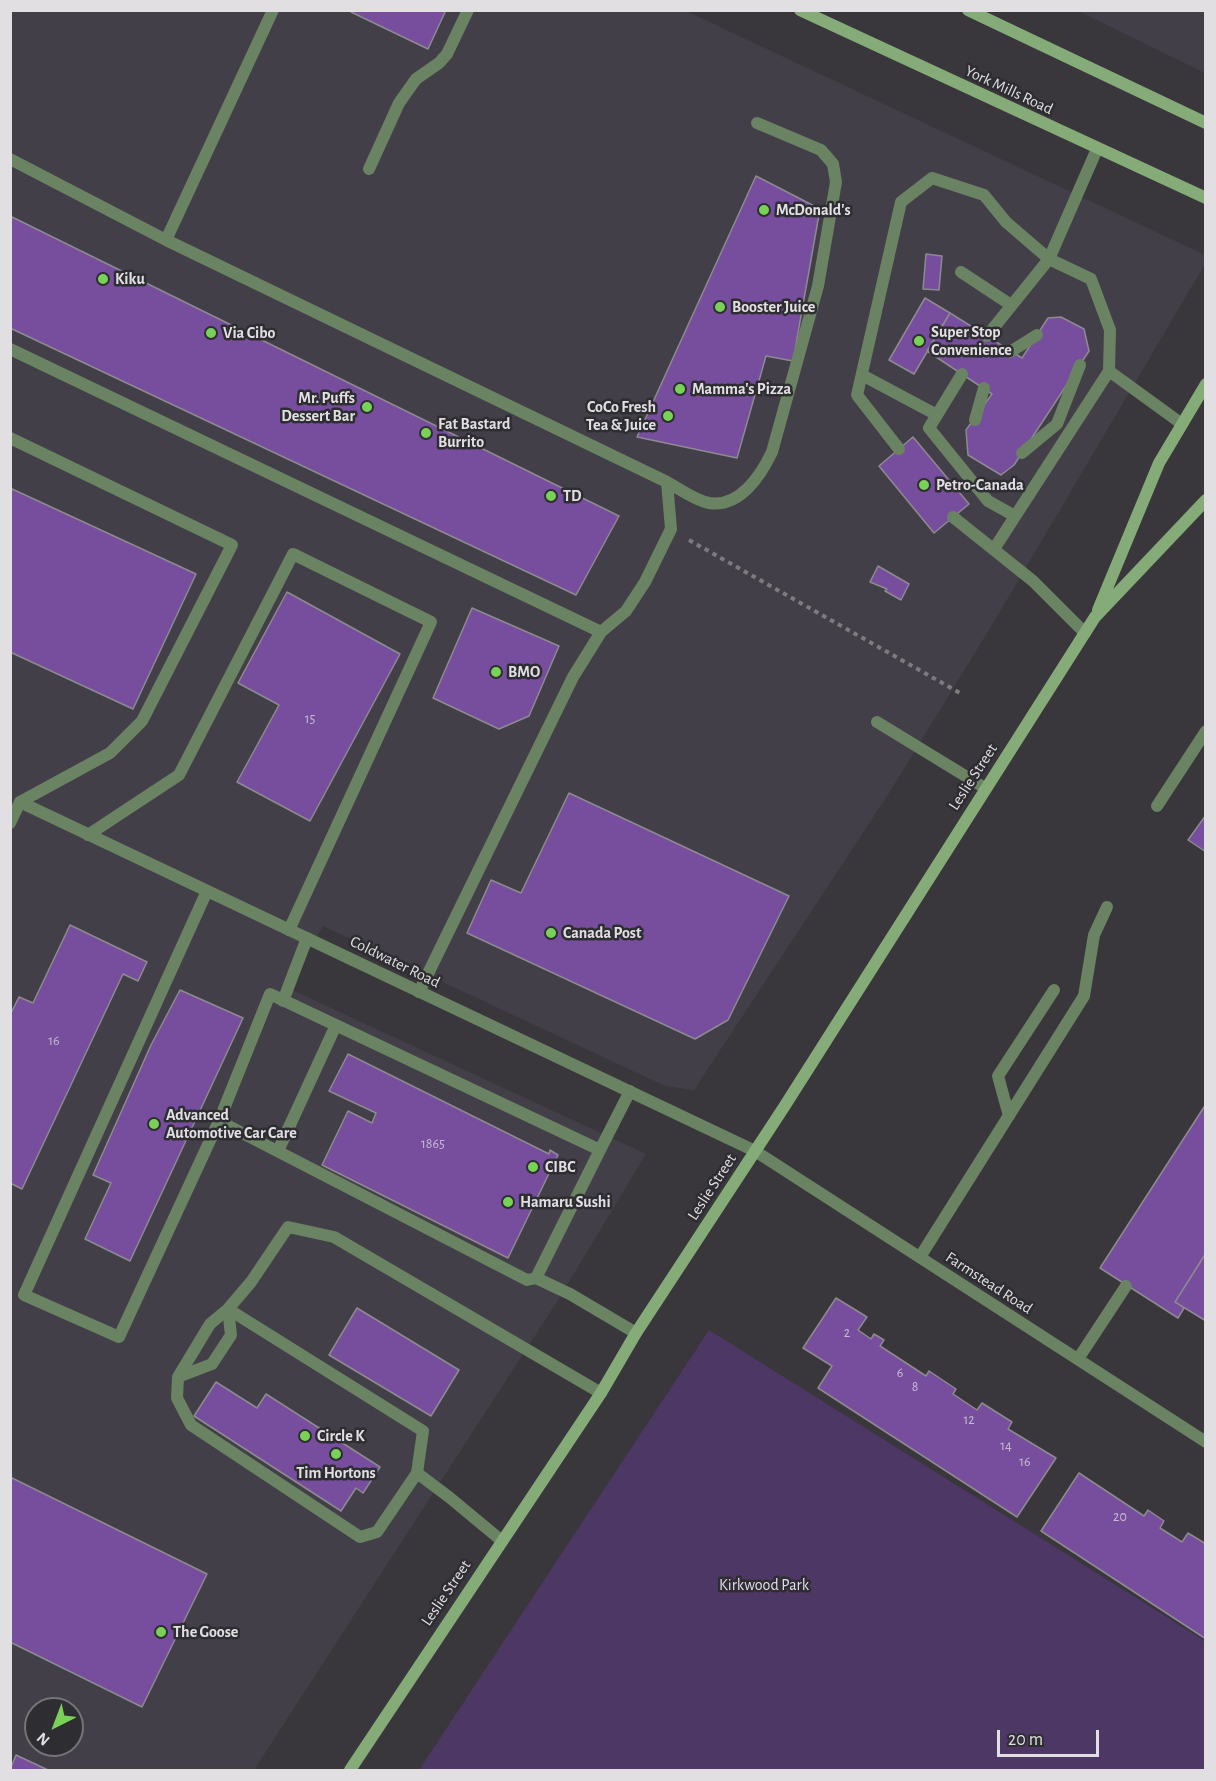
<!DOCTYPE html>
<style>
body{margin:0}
#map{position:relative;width:1216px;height:1781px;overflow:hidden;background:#39373b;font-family:"Alegreya Sans",sans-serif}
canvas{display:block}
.frame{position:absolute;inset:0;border:12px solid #e1dfe2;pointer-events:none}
.north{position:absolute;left:24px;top:1697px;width:60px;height:60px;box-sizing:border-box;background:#2e2d31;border:2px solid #767478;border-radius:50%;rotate:222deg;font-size:16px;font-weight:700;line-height:24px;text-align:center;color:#e1dfe2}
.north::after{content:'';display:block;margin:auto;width:21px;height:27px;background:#7ad157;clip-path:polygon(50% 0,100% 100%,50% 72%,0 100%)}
.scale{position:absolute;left:997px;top:1730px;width:102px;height:27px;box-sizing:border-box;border:3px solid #e1dfe2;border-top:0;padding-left:8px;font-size:18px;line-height:21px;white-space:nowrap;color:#e1dfe2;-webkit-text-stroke:4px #2e2d31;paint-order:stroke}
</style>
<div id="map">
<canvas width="1216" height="1781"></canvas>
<div class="frame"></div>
<div class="north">N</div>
<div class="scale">20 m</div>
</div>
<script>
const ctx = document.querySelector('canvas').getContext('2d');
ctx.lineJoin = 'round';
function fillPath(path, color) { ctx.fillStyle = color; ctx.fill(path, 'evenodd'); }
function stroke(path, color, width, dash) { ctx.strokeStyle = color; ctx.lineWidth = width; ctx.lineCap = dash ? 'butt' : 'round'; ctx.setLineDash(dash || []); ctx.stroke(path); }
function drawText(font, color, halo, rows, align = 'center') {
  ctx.font = font + ' "Alegreya Sans",sans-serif'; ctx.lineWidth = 5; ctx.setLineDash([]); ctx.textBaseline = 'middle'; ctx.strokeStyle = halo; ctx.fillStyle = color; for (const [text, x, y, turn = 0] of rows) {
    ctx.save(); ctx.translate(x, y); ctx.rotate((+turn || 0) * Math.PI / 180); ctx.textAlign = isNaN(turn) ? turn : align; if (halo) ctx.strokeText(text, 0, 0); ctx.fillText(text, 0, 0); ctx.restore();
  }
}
fillPath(new Path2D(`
 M11,11h675l519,244v9l-210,356 -106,173 -195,297 -29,-4 -342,-160 -35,62 358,166 -88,146 -304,470h-243zM36,1709h36v36h-36z
 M1078,11h127v62z`), '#433f49');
fillPath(new Path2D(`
 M709,1330l496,311v129h-786z`), '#4d3765');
const building = new Path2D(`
 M352,10h94l-18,39 -77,-37z
 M756,176l64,33 -27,152 -27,-5 -29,102 -100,-21z
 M10,216l609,300 -43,79 -566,-267z
 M926,254l16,2 -3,34 -16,-1z
 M925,298l25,15 -36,61 -25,-14z
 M950,313l72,45 26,-40 13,-1 23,12 5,22 -75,114 -13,10 -33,-20 -2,-25 26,-36 -65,-43z
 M913,437l56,67 -35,29 -55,-67z
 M10,488l186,86 -63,135 -123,-57z
 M878,566l31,18 -8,16 -16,-9 2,-2 -17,-7z
 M287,592l113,62 -90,167 -73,-39 42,-77 -41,-22z
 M472,608l87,38 -30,70 -30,13 -66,-31z
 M569,793l220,103 -61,124 -33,19 -228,-106 24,-53 30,13z
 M1206,815v37l-18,-12z
 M70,925l77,37 -9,19 -15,-7 -101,215 -12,-6v-168l9,-18 14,6z
 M180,990l63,28 -113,243 -45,-22 26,-56 -18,-8 58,-130z
 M348,1054l201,100 1,-4 8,5 -50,103 -186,-93 26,-54 24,12 4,-10 -47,-22z
 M1206,1104v149l-31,49 9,6 -6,10 -78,-50z
 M1206,1253v68l-31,-19z
 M836,1298l31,19 -9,13 13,9 3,-5 10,6 -4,6 46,30 3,-5 27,18 -3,5 24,16 5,-7 30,19 -4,7 48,29 -39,59 -199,-129 14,-22 -29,-18z
 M357,1308l102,62 -28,46 -102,-61z
 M216,1382l41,26 9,-14 114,73 -17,26 -7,-5 -15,23 -147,-95z
 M1079,1473l65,43 4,-6 16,11 -4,7 22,14 6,-9 18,11v95l-165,-108z
 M10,1477l197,97 -65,133 -132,-65z
 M16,1755l32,15h-38z`);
fillPath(building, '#764e9d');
stroke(building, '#8d8a90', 1.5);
stroke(new Path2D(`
 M689,540l271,153`), '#7d7b7e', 4, [4.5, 4.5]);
stroke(new Path2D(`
 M10,159l156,81 501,242 4,47 -26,53 -19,29 -25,21 -28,45 -154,315
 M369,169l30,-66 17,-24 23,-16 8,-9 21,-44
 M166,240l107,-230
 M961,272l50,33
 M987,336l62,-77 48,-110
 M10,349l591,283
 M1010,352l27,-17
 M962,374l-33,54 59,73 27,15
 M862,375l75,40
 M975,420l9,-32
 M10,438l222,107 -90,176 -32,32 -90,49 -10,21
 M899,449l-42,-54 44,-193 31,-24 52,17 22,27 43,37 42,20 19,51 -1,41
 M1022,453l35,-29 23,-59
 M667,482c13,7 27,18 42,21 31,5 52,-28 63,-51l46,-166 18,-104 -3,-18 -12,-14 -64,-27
 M953,517l80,64 52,52
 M994,549l115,-178 73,53
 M877,722l108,66
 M1157,806l49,-75
 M88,835l91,-60 114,-221 138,68 -142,308
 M207,891l-183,404 95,42 100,-216
 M283,1001l24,-63
 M1009,1116l-11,-40 56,-86
 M600,1150l30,-59
 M278,1151l58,-126
 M920,1257l164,-261 10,-61 13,-28
 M536,1278l-9,2 -308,-159 51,-127 330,156 -64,128 34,16 66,39
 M228,1309l195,122 -6,42 -40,59 -17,5 -169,-112 -14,-27 1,-21 32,-53 18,-15 23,-27 37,-55 46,10 267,156
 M1078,1359l48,-73
 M178,1377l34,-13 19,-29 -3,-26
 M417,1473l32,24 53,44`), '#6a8362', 12);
stroke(new Path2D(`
 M20,802l735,349 451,291`), '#6a8362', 12);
stroke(new Path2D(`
 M800,10l406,188
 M968,10l238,113
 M1098,610l61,-147 47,-79
 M350,1770l251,-377 35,-60 148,-226 311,-490 111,-117`), '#85ac78', 12);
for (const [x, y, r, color] of [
 [764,210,6,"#7ad157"],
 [103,279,6,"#7ad157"],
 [720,307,6,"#7ad157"],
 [211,333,6,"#7ad157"],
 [919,341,6,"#7ad157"],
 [680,389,6,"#7ad157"],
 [367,407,6,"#7ad157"],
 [668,416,6,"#7ad157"],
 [426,433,6,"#7ad157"],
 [924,485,6,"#7ad157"],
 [551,496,6,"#7ad157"],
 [496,672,6,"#7ad157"],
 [551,933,6,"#7ad157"],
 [154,1124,6,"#7ad157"],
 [533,1167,6,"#7ad157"],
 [508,1202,6,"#7ad157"],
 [305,1436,6,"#7ad157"],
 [336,1454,6,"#7ad157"],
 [161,1632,6,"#7ad157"]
]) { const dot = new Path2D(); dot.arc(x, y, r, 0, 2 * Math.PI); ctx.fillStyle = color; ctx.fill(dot); stroke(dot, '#2e2d31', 2); }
drawText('14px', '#c6bbd1', null, [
 ["15",310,719],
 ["16",54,1041],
 ["1865",433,1144],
 ["2",847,1333],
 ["6",900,1373],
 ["8",915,1387],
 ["12",969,1420],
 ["14",1006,1446],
 ["16",1025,1462],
 ["20",1120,1517]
]);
drawText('16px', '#e1dfe2', '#2e2d31', [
 ["York Mills Road",1009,90,25],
 ["Leslie Street",973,777,-57],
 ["Coldwater Road",395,962,26],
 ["Leslie Street",712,1187,-57],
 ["Farmstead Road",989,1283,33],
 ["Leslie Street",446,1593,-56]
]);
drawText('bold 16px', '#e1dfe2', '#2e2d31', [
 ["McDonald's",776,210],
 ["Kiku",115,279],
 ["Booster Juice",732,307],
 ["Super Stop",931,332],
 ["Convenience",931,350],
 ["Via Cibo",223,333],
 ["Mamma's Pizza",692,389],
 ["Mr. Puffs",355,398,"right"],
 ["Dessert Bar",355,416,"right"],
 ["CoCo Fresh",656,407,"right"],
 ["Tea & Juice",656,425,"right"],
 ["Fat Bastard",438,424],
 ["Burrito",438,442],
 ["Petro-Canada",936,485],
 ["TD",563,496],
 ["BMO",508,672],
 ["Canada Post",563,933],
 ["Advanced",166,1115],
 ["Automotive Car Care",166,1133],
 ["CIBC",545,1167],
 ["Hamaru Sushi",520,1202],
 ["Circle K",317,1436],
 ["Tim Hortons",336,1473,"center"],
 ["The Goose",173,1632]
], 'left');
drawText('16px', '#e4daf0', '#2e2d31', [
 ["Kirkwood Park",764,1585]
]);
</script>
